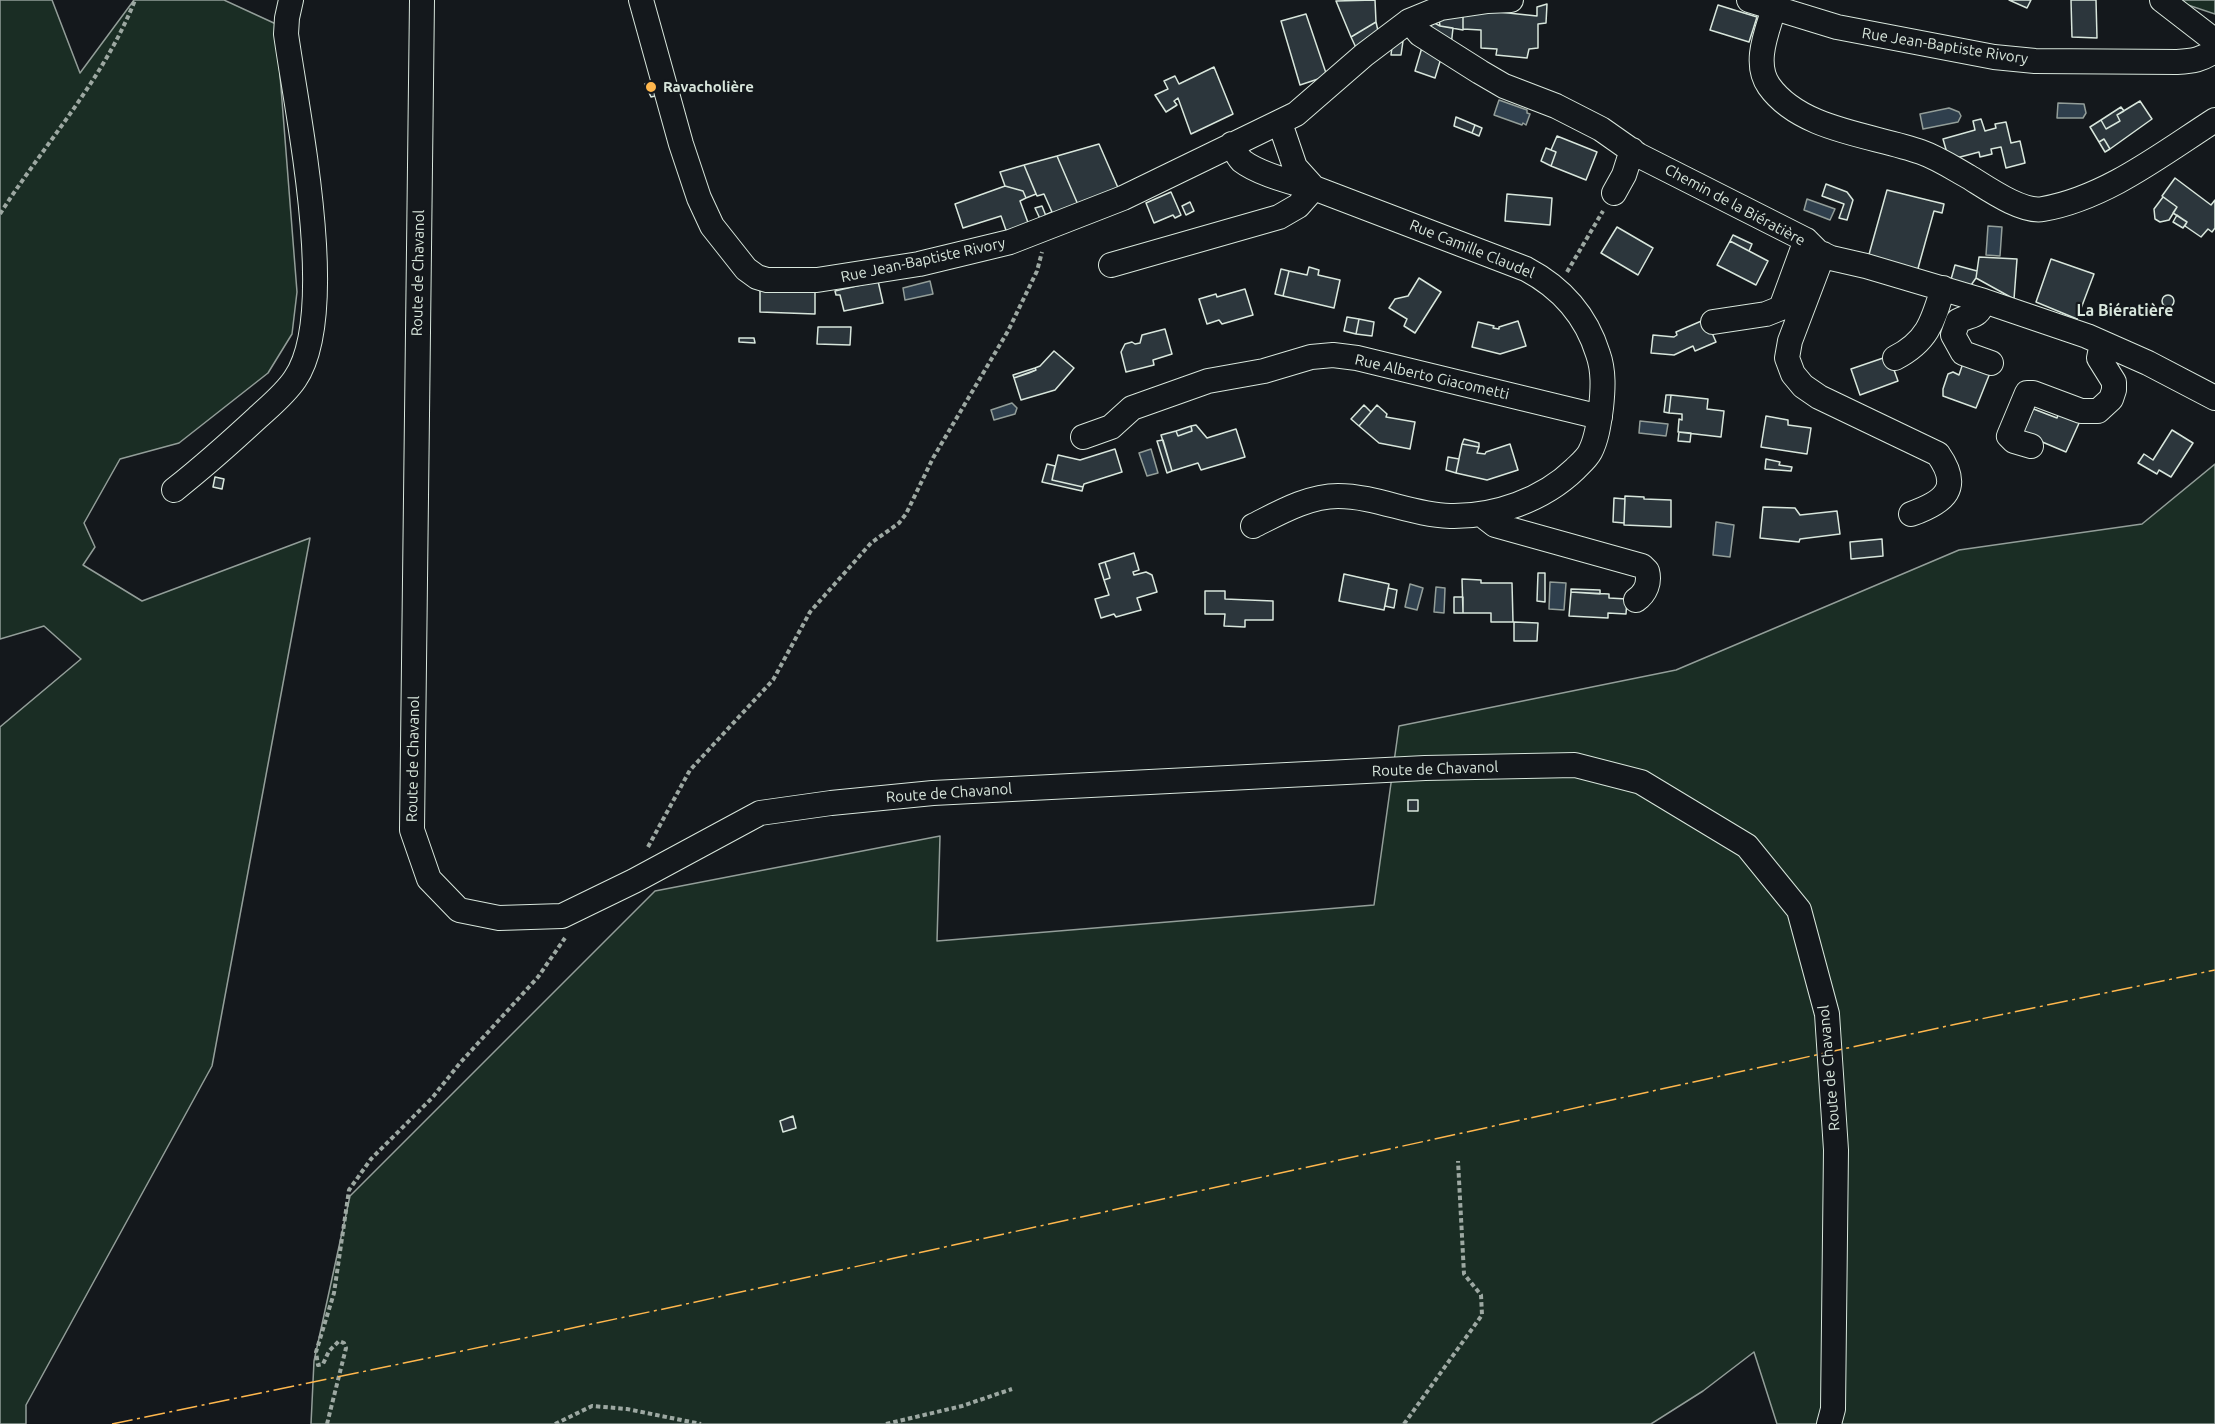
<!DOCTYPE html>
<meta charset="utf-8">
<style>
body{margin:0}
canvas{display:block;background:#14181c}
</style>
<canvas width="2215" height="1424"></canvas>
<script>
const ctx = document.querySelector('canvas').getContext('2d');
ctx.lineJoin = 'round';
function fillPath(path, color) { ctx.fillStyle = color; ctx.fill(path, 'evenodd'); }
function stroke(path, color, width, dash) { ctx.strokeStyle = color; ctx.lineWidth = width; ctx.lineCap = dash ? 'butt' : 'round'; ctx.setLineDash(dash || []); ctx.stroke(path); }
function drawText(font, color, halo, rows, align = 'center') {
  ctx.font = font + ' Ubuntu,sans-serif'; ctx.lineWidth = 4.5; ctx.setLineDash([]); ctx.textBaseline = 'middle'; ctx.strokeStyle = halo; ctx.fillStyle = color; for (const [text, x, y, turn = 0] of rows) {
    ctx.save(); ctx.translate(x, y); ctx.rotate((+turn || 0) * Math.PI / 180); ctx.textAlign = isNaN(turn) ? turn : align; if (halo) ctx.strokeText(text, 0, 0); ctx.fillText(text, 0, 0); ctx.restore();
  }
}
const green = new Path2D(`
 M0,0h52l28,73 54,-73h90l52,24 21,268 -5,42 -24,39 -89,70 -59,16 -36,64 11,24 -12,18 59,36 168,-63 -98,528 -186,339v19h-26v-697l81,-68 -37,-33 -44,13z
 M2173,0h42v14z
 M2215,464v960h-438l-23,-72 -51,39 -52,33h-1340l3,-63 36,-165 305,-305 285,-55 -3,105 437,-36 25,-179 277,-56 283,-120 183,-26z`);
fillPath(green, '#1a2d24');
stroke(green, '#939e99', 1.5);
const water = new Path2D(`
 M1499,100l28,10v3l3,1 -4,11 -3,-2 -1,2 -28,-10z
 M2058,103l26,1 2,9 -3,5h-26z
 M1949,108l10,4 2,4 -3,6 -35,7 -3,-15z
 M1807,199l28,10 -5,11 -26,-10z
 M1988,226l14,1 -2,29 -14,-1z
 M930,281l3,13 -28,6 -2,-12z
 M1012,403l5,5 -2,6 -21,6 -3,-10z
 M1640,421l28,3 -2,12 -27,-3z
 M1151,449l7,24 -11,3 -8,-23z
 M1716,522l18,3 -4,32 -17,-2z
 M1550,582l16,1 -2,27 -15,-1z
 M1410,584l13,4 -6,22 -12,-3z
 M1436,587l9,1 -1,25 -10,-1z`);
fillPath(water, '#2f3f4d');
stroke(water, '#939e99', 1.5);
const building = new Path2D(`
 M1375,0l1,22 -25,15 -15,-36z
 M2009,0h22l-4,8z
 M2071,0h25l1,38 -25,-1z
 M1547,4l-1,19 -8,1v24l-9,1 -2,9 -31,-3 1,-6 -16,-1v-18l-18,-1v-15l26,-3 48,5v-9z
 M1718,5l39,12 -8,25 -39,-12z
 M1306,14l21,62 -27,9 -19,-64z
 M1463,14v16l-23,-4 -1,-7z
 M1431,21l9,5 13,2 -2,18 -19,-13z
 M1376,22l3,13 -21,17 -7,-15z
 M1403,41l-2,14h-10l1,-8z
 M1423,44l19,11 -7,23 -20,-7z
 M1214,67l19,47 -42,20 -13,-36 -4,3 3,4 -11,7 -11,-17 13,-6 -4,-8 11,-5 4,8z
 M655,80l4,15 -8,2 -6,-13z
 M2140,101l12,18 -42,30 -6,-10 -5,3 -9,-15 11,-7 5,9 14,-8 -3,-6z
 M2121,107l3,4 -7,4 3,6 -14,8 -5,-9z
 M1456,117l19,8 -3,8 -18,-7z
 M1981,119l4,12 11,-3 -1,-4 11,-2 5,21 9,-2 5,22 -19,5 -5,-21 -10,2 1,5 -12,3 -1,-5 -30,8 -6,-21 32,-9 -2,-9z
 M1475,125l7,3 -3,8 -7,-3z
 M1557,136l40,16 -11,28 -35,-14 5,-14 -5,-2z
 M2104,139l6,10 -5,3 -6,-10z
 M1099,144l20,46 -40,17 -22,-51z
 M1546,148l10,4 -5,14 -10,-5z
 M1057,156l22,51 -31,14 -3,-6 7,-3 -8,-18 -7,2 -13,-31z
 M1024,165l12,29 -10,4 -3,-7 -18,-5 -5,-14z
 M2175,178l36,27 4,-5v28l-3,4 -4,-3 -7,8 -16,-11 2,-4 -14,-9 4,-6 -15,-11z
 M1826,184l21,8 6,8 -6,20 -8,-2 5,-14 -22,-8z
 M1005,186l18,5 3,7 -6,3 10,27 -22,8 -7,-20 -38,12 -8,-24z
 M1887,190l57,14 -2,9 -8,-2 -17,61 -49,-14z
 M1171,192l10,23 -6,3 -2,-3 -19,8 -8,-20z
 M1507,194l45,4 -2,27 -45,-4z
 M2163,197l14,10 -8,13 -9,2 -5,-3 -1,-10z
 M1190,202l4,9 -8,4 -4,-9z
 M1042,206l6,15 -6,2 -7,-15z
 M2177,215l10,7 -4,6 -10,-6z
 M1617,227l36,21 -15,27 -37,-22z
 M1733,235l19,9 -3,7 -19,-10z
 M1730,241l38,20 -12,24 -39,-20z
 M1979,257l38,2 -3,40 -38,-21z
 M2051,259l43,15 -17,45 -41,-17z
 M1955,265l22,6 -1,7 -7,10 -19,-5z
 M1309,267l10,3 -1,5 22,5 -6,28 -51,-12 6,-25 18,4z
 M1281,269l8,2 -6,25 -8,-2z
 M1419,278l22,14 -26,41 -11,-7 3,-7 -18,-11 6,-9 13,-3z
 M878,281l5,22 -39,8 -4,-16h-4l-1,-4z
 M760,289h55v25l-55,-2z
 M1245,289l8,26 -31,9 -3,-4 -12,4 -8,-25 17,-5 1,3z
 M2162 301a6 6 0 1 1 12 0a6 6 0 1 1-12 0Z
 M1347,317l12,2 -3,15 -12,-3z
 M1359,319l15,3 -2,14 -16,-2z
 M1706,319l10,23 -21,9 -2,-5 -19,9 -23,-2 2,-18 21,2 3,-2 -1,-3z
 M1518,321l8,25 -26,8 -28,-7 6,-25 16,4 -1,2 6,1v-2z
 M818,327h33l-1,18 -33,-1z
 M1165,329l7,25 -19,6 1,5 -28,7 -5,-20 4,-8 7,-2 3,2 5,-1 2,-8z
 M739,338h15l1,5 -16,-1z
 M1054,351l20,17 -19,22 -34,10 -7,-22 22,-8 -1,-2 5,-2z
 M1889,356l9,25 -38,14 -9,-26z
 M1963,363l27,10 -14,35 -33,-12v-7l5,-15 5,-2 6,3z
 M1035,368l1,2 -7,3 -15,5 -1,-3z
 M1666,395h5l-2,18 -5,-1z
 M1671,395l37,4 -1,10 17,2 -3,26 -43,-5 1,-13 3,1v-6l-13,-1z
 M1364,405l7,7 -12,14 -8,-7z
 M1377,405l10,9 -1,3 29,5 -5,27 -31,-6 -20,-17z
 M2031,408l26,10 2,-6 21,9 -14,31 -45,-19z
 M1766,416l22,4v5l23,3 -4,26 -46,-7z
 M1196,425l11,13 29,-9 9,28 -44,13 -3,-7 -26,8 -11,-36 15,-4 2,5 14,-5 -1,-5z
 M1191,426l1,5 -14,5 -2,-5z
 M2172,430l21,13 -22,34 -12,-7 -2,4 -19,-11 6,-9 9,6z
 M1679,432l12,1 -1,9 -12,-1z
 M1464,439l15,4v4l-17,-3z
 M1163,440l9,31 -5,2 -10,-32z
 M1462,444l17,3 -2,6 8,1 1,-2 24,-8 8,26 -31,10 -31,-7z
 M1115,449l7,23 -38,12 -1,3 -31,-7 6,-25 22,5z
 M1448,457l11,2 -3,14 -10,-3z
 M1766,459l14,3 -1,3 13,2 -1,4 -26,-2z
 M1047,464l8,2 -3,14 31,7 -1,4 -40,-9z
 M215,477l9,2 -2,10 -9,-2z
 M1625,496l19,1v2l27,1v27l-47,-2z
 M1614,498l11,1 -1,24 -11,-1z
 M1763,507l32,1 5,7 37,-4 3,23 -40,5 -1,3 -39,-4z
 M1882,539l1,17 -32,3 -1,-17z
 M1134,553l5,17 -6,2 1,3 12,-3 6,3 5,17 -20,6 4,12 -25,7 -2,-3 -13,4 -6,-19 14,-4 -5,-15 6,-2 -5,-16z
 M1105,562l5,16 -6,2 -5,-16z
 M1538,573h7v29l-8,-1z
 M1344,574l45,10 -5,26 -45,-9z
 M1462,579l19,1v3h31l1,39h-22v-9h-28z
 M1388,588l9,2 -3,18 -9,-2z
 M1571,589l29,1v4l-29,-2z
 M1205,591h20v8l48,2v19h-28v7l-21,-1 1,-12h-20z
 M1571,592l38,2v4l18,1 -1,15 -18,-1v5l-39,-2z
 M1454,597h9v16h-9z
 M1514,622l24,1 -1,18h-23z
 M1408,800h10v11h-10z
 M793,1116l3,12 -13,4 -3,-11z`);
fillPath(building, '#2c363c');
stroke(building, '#d8e6dc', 1.5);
const minor = new Path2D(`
 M422,0l-10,830 17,49 30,31 40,8 63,-2 72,-35 126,-68 71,-10 102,-10 492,-25 150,-3 66,17 106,64 52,64 28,104 9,136 -3,259 -4,15
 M641,0l40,144 18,54 13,28 34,43 11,8 10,3h50l102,-16 91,-22 113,-44 173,-84 68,-59 45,-34 32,-13 47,-7 23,-1
 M1749,0l88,27 157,30 41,4 142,1c15,-1 26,-2 38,-12
 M2162,0l53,41
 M1774,8c-7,24 -21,55 -5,78 32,45 105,49 152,66 17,6 32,16 48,25 18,11 53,36 74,32 63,-11 119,-55 172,-89
 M1409,21l11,13 60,38 24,14 52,20 45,23 37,26 168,85 12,12 13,6 35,8 118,35 103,35 61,27 67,35
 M1280,123l15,44 19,21
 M1232,144c3,6 5,12 10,17 17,13 51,22 72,27l212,81c36,19 60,46 72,85 6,17 5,35 3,54 -2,14 -4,31 -11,44 -3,6 -10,12 -15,17 -32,31 -80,48 -125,47 -38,-1 -74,-20 -112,-20 -30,0 -59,17 -85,30
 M1614,193l10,-18 8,-25
 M1823,254l-33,87 -3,17 6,16 10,12 16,11 119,57c24,34 7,48 -27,60
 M1111,265l168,-48 19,-11 16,-18
 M1984,301c-6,17 -12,13 -26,20l-5,14 10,18 28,10
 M1713,322l53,-8 15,-6 25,-68
 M1895,358c33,-17 38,-37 48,-70
 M1083,437l28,-10 21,-19 76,-27 56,-10 47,-14 22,-2 24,3 243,59
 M2031,446l-17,-5 -5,-5 18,-43h6l48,18h17l13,-12 3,-9v-8l-15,-24 3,-15
 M174,490c29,-23 56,-47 83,-72 13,-12 28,-24 38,-39 45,-65 2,-265 -9,-345l1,-16 4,-18
 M1486,513v5l9,7 147,41 5,5c3,11 -1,22 -11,29`);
stroke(minor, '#d8e6dc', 26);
stroke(new Path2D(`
 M0,214c45,-71 104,-135 135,-214
 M1567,272l36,-61
 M648,847l42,-77 83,-90 37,-68 61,-69 28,-20 7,-9 27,-56 75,-127 29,-60 5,-19
 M327,1424l19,-76 -2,-5 -5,-2 -10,10 -6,13 -5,1 -2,-13 18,-59 15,-103 22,-31 61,-61 28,-35 78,-86 27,-39
 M555,1424l37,-18 35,3 74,15
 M886,1424l76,-18 50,-17
 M1404,1424l78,-109 -1,-20 -17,-21 -6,-113`), '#9da8a2', 4, [4.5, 3]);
stroke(minor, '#14181c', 24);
stroke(new Path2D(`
 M112,1424l556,-116 1284,-283 263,-55`), '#ffb74d', 1.5, [21, 4.5, 3, 4.5]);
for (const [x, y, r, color] of [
 [651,87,6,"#ffb74d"]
]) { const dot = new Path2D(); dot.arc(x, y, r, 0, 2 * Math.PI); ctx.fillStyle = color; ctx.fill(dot); stroke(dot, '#14181c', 2); }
drawText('15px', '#d8e6dc', '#14181c', [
 ["Rue Jean-Baptiste Rivory",1945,46,9],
 ["Chemin de la Biératière",1735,205,28],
 ["Rue Camille Claudel",1472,249,22],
 ["Rue Jean-Baptiste Rivory",923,260,-12],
 ["Route de Chavanol",418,273,-89],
 ["Rue Alberto Giacometti",1432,377,13],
 ["Route de Chavanol",413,759,-89],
 ["Route de Chavanol",1435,769,-2],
 ["Route de Chavanol",949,793,-4],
 ["Route de Chavanol",1829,1068,-95]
]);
drawText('bold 15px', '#d8e6dc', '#14181c', [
 ["Ravacholière",663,87]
], 'left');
drawText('bold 16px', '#d8e6dc', '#14181c', [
 ["La Biératière",2125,311]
]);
</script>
